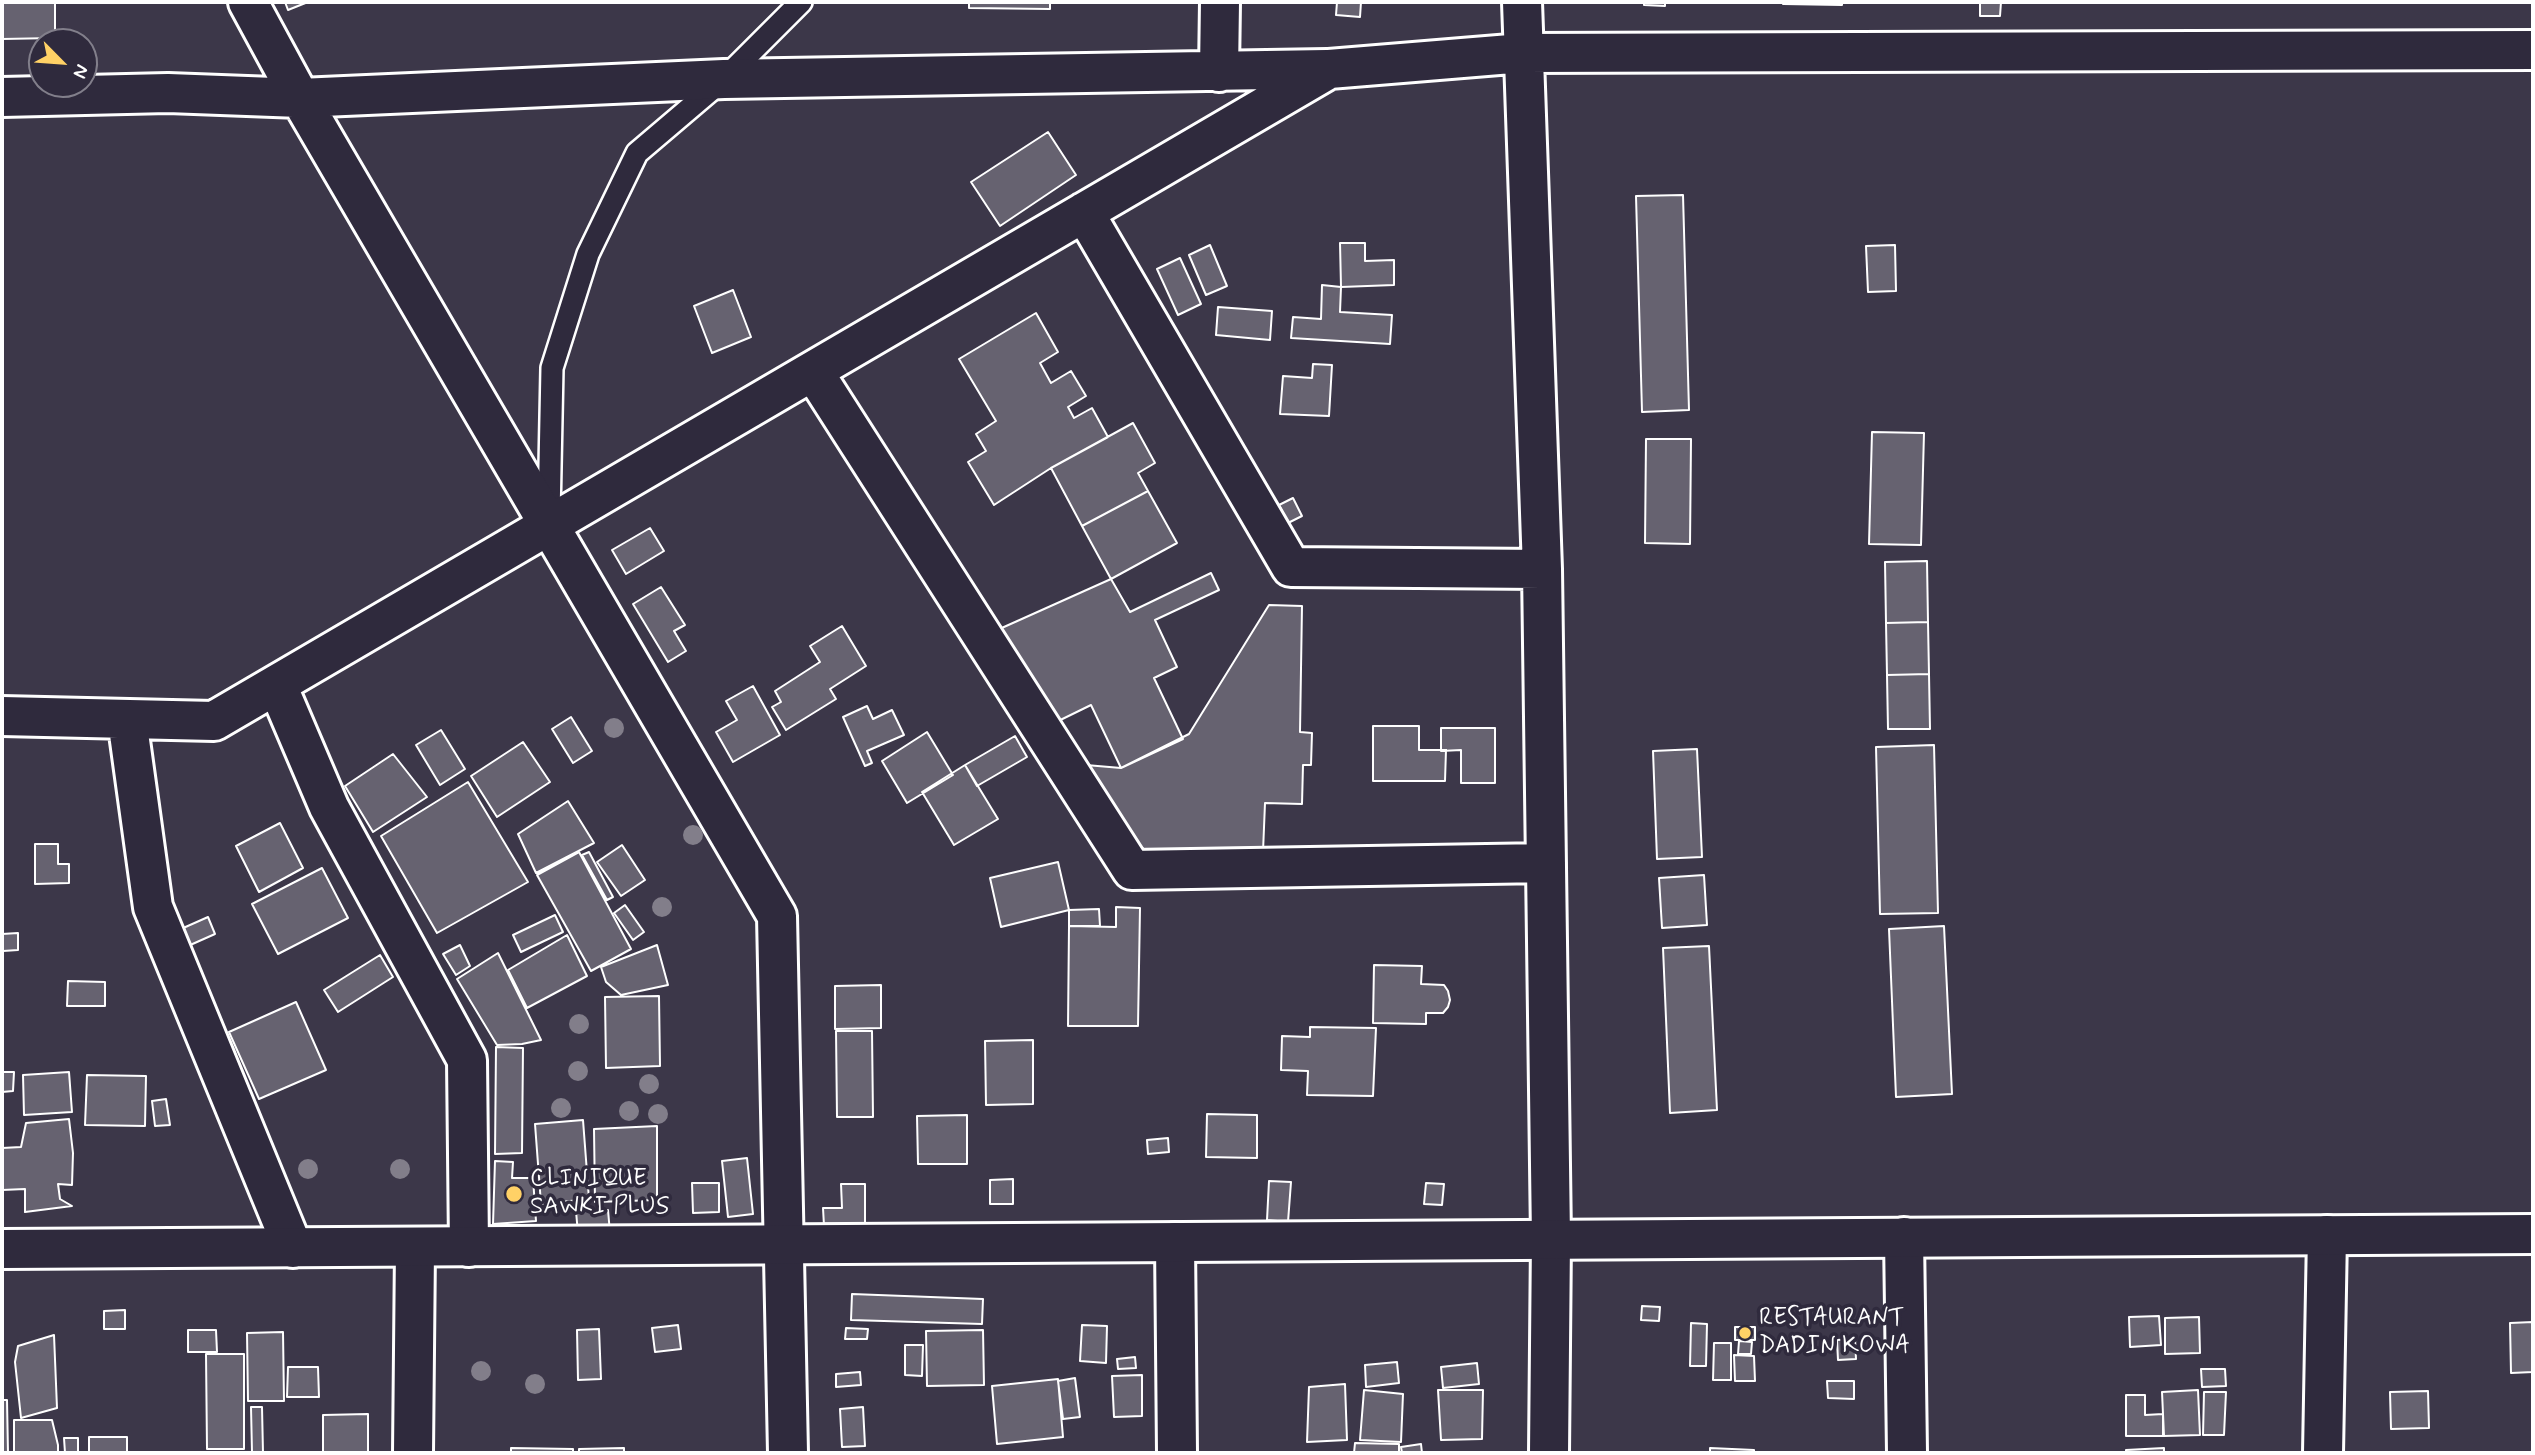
<!DOCTYPE html>
<style>
body{margin:0}
#map{position:relative;width:2535px;height:1455px;overflow:hidden;background:#3c3749;font-family:Mynerve,sans-serif}
canvas{display:block}
.frame{position:absolute;inset:0;border:4px solid #fff;pointer-events:none}
.north{position:absolute;left:28px;top:28px;width:70px;height:70px;box-sizing:border-box;background:#2f2a3d;border:2px solid #827f8b;border-radius:50%;rotate:115deg;font-size:19px;font-weight:700;line-height:28px;text-align:center;color:#fff}
.north::after{content:'';display:block;margin:auto;width:24px;height:32px;background:#ffd166;clip-path:polygon(50% 0,100% 100%,50% 72%,0 100%)}
</style>
<div id="map">
<canvas width="2535" height="1455"></canvas>
<div class="frame"></div>
<div class="north">N</div>
</div>
<script>
const ctx = document.querySelector('canvas').getContext('2d');
ctx.lineJoin = 'round';
function fillPath(path, color) { ctx.fillStyle = color; ctx.fill(path, 'evenodd'); }
function stroke(path, color, width, dash) { ctx.strokeStyle = color; ctx.lineWidth = width; ctx.lineCap = dash ? 'butt' : 'round'; ctx.setLineDash(dash || []); ctx.stroke(path); }
function drawText(font, color, halo, rows, align = 'center') {
  ctx.font = font + ' Mynerve,sans-serif'; ctx.lineWidth = 7; ctx.setLineDash([]); ctx.textBaseline = 'middle'; ctx.strokeStyle = halo; ctx.fillStyle = color; for (const [text, x, y, turn = 0] of rows) {
    ctx.save(); ctx.translate(x, y); ctx.rotate((+turn || 0) * Math.PI / 180); ctx.textAlign = isNaN(turn) ? turn : align; if (halo) ctx.strokeText(text, 0, 0); ctx.fillText(text, 0, 0); ctx.restore();
  }
}
const building = new Path2D(`
 M2,2h53v36l-53,1z
 M285,2h23l-20,8z
 M969,2h81v7l-81,-1z
 M1337,2h24l-1,15 -24,-2z
 M1644,2h21v4l-21,-1z
 M1783,2h59v3l-59,-1z
 M1980,2h21l-1,14h-20z
 M1048,132l28,43 -76,51 -29,-44z
 M1683,195l6,215 -47,2 -6,-216z
 M1340,243h25v18l29,-1v25l-53,2z
 M1210,245l17,41 -21,9 -17,-40z
 M1895,245l1,46 -28,1 -2,-46z
 M1180,258l21,46 -23,11 -21,-46z
 M1322,285l19,2 -1,25 52,3 -2,29 -99,-6 2,-21 28,2z
 M733,290l18,47 -39,16 -18,-47z
 M1218,307l54,4 -2,29 -54,-5z
 M1036,313l22,39 -18,11 11,20 20,-12 15,25 -18,11 6,11 18,-10 16,29 -57,31 -57,37 -26,-43 18,-11 -10,-17 20,-13 -37,-62z
 M1313,364l19,1 -3,51 -49,-2 3,-38 29,2z
 M1133,423l22,40 -17,10 10,18 -66,35 -31,-58z
 M1872,432l52,1 -3,112 -52,-1z
 M1646,439h45l-1,105 -45,-1z
 M1148,491l29,52 -66,36 -29,-53z
 M1293,498l9,18 -14,7 -9,-18z
 M650,528l14,23 -38,23 -14,-24z
 M1927,561l1,61 -42,1 -1,-61z
 M1211,573l8,17 -64,30 22,47 -23,11 29,61 -62,29 -30,-63 -49,24 -47,-98 116,-52 19,33z
 M661,587l24,38 -11,6 12,20 -18,11 -35,-58z
 M1269,605l33,1 -2,126 12,1 -1,32h-8l-1,39 -37,-1 -2,49 -129,-1 -48,-86 35,3 68,-34z
 M1928,622l1,52 -42,1 -1,-52z
 M842,626l24,40 -36,23 6,10 -50,31 -14,-23 9,-5 -6,-11 45,-29 -10,-16z
 M1929,674l1,55h-42l-1,-54z
 M753,686l27,49 -47,27 -17,-30 21,-12 -11,-19z
 M867,706l6,13 19,-9 12,25 -37,16 5,12 -7,3 -22,-49z
 M571,717l21,34 -19,12 -21,-34z
 M1373,726h46v24h27l-1,31h-72z
 M1441,728h54v55h-34v-33l-20,1z
 M441,730l24,39 -25,16 -24,-40z
 M927,732l26,43 -46,28 -25,-42z
 M1015,736l12,21 -50,29 -12,-21z
 M523,742l27,40 -53,35 -26,-41z
 M1934,745l4,168 -58,1 -4,-167z
 M1697,749l5,108 -45,2 -4,-108z
 M393,754l34,43 -54,35 -28,-46z
 M965,765l33,54 -44,26 -32,-53z
 M468,782l60,100 -91,51 -56,-97z
 M568,801l26,42 -58,30 -18,-39z
 M280,823l23,45 -44,24 -23,-46z
 M35,844h23v20h11v19l-34,1z
 M622,845l23,35 -24,16 -24,-34z
 M579,852l52,97 -40,22 -54,-96z
 M589,852l24,45 -6,3 -25,-45z
 M1058,862l11,48 -68,17 -11,-49z
 M322,868l26,50 -70,36 -26,-50z
 M1704,875l3,50 -45,3 -3,-50z
 M625,905l19,27 -11,8 -19,-27z
 M1116,907l24,1 -2,118h-70l1,-100 47,1z
 M1099,909l1,17h-31v-16z
 M555,915l8,17 -42,20 -8,-17z
 M208,917l7,17 -36,16 -7,-17z
 M1944,926l8,168 -56,3 -7,-168z
 M18,933v17l-15,1 -1,24v-41z
 M567,935l20,41 -60,32 -19,-38z
 M460,945l10,21 -14,9 -13,-21z
 M657,945l11,40 -47,10 -15,-13 -5,-15z
 M1709,946l8,164 -47,3 -7,-165z
 M498,953l43,87 -19,4 -25,1 -40,-66z
 M380,955l13,22 -55,35 -14,-22z
 M1374,965l48,1 -1,18 23,1 4,6 2,9 -2,7 -5,6h-17v11l-53,-1z
 M68,981l37,1v24h-38z
 M881,985v43l-46,1v-43z
 M659,996l1,70 -54,2 -1,-71z
 M296,1002l30,68 -67,29 -30,-67z
 M1310,1027l66,1 -3,68 -66,-1 1,-24 -27,-1 1,-34 28,1z
 M836,1031h36l1,86h-36z
 M1033,1040v64l-47,1 -1,-64z
 M496,1047l27,1 -1,105 -27,1z
 M2,1072h12l-1,19 -11,1z
 M69,1072l3,40 -48,3 -1,-40z
 M87,1075l59,1 -1,50 -60,-1z
 M166,1099l4,26 -15,1 -3,-25z
 M1207,1114l50,1v43l-51,-1z
 M967,1115v49h-49l-1,-48z
 M69,1119l4,34 -1,32 -14,-1 2,15 12,7 -47,6v-23l-23,1v-42l19,-1 5,-24z
 M583,1120l6,79 -48,5 -6,-80z
 M657,1126v74l-62,2 -1,-73z
 M1168,1138l1,14 -21,2 -1,-14z
 M747,1158l6,56 -25,3 -6,-56z
 M495,1161l18,1 -1,16h21l3,43 -43,3z
 M1013,1179v25h-23v-24z
 M1269,1181l22,1 -3,40 -21,-2z
 M692,1183h27v29l-26,1z
 M1426,1183l18,1 -2,21 -18,-1z
 M841,1184h24v41l-41,1 -1,-18h19z
 M608,1210l2,23 -32,1 -2,-23z
 M852,1294l131,5 -1,25 -131,-4z
 M1642,1306l18,1 -1,14 -18,-1z
 M125,1310v19h-21v-18z
 M2159,1316l2,29 -31,2 -1,-30z
 M2199,1317l1,36 -35,1v-36z
 M2533,1322v50l-22,1 -1,-50z
 M1691,1323l16,1 -1,42h-16z
 M678,1325l3,24 -26,3 -3,-24z
 M1082,1325l25,1 -1,37 -26,-2z
 M1735,1327h20v13h-20z
 M846,1328l22,1 -1,10h-22z
 M599,1329l2,50 -23,1 -1,-50z
 M188,1330h28l1,22h-29z
 M983,1330l1,55 -57,1 -1,-55z
 M283,1332l1,69h-36l-1,-68z
 M54,1335l3,73 -36,10 -6,-56 3,-16z
 M1855,1339l1,20 -18,1 -1,-20z
 M1739,1341l13,1 -1,12h-13z
 M1714,1343h17v37h-18z
 M905,1345h18l-1,31 -17,-1z
 M206,1354h38v95h-37z
 M1734,1355l20,1 1,25h-20z
 M1135,1357l1,11 -18,1 -1,-10z
 M1397,1362l2,21 -33,4 -1,-22z
 M1477,1363l2,21 -36,4 -2,-21z
 M288,1367h30l1,30h-32z
 M2201,1369h24l1,17 -24,1z
 M860,1372l1,13 -25,2v-13z
 M1142,1375v41l-28,1 -2,-41z
 M1075,1378l5,39 -17,2 -5,-38z
 M1058,1379l5,58 -66,7 -5,-58z
 M1827,1381h27v18l-26,-1z
 M1345,1384l2,56 -40,2 2,-55z
 M1364,1390l39,4 -2,48 -41,-2z
 M1438,1390h45l-1,49 -41,1z
 M2198,1390l2,45 -36,1 -2,-44z
 M2428,1391l1,37 -38,1 -1,-37z
 M2204,1392h22l-2,43h-21z
 M2126,1395h19v20l18,-1v22h-37z
 M2,1400h5l1,53h-6z
 M251,1407h11l1,46h-11z
 M863,1407l2,39 -23,1 -2,-38z
 M368,1414v39h-45v-38z
 M14,1420h38l6,25v8h-44z
 M89,1437h38v16h-38z
 M64,1438h14v15h-13z
 M1355,1443l44,1v9h-45z
 M1421,1444l1,9h-20l-1,-6z
 M511,1448l62,1v4h-62z
 M624,1448v5h-45v-4z
 M1710,1448l44,2v3h-44z
 M2164,1448v5h-38v-3z`);
fillPath(building, '#666270');
stroke(building, '#fff', 2);
const service = new Path2D(`
 M549,516l3,-148 36,-114 49,-101 87,-74 77,-77`);
const minor = new Path2D(`
 M248,2l52,96 424,-19 603,-10
 M1522,2l20,567 9,669 -2,215
 M1219,72l1,-70
 M2,97l166,-4 132,5 477,818 11,537
 M1084,212l207,355 251,2
 M813,371l319,499 414,-7
 M277,685l52,122 138,253 2,187
 M2,716l212,5 1115,-652 194,-16 1010,-3
 M127,719l26,188 140,341
 M1904,1237l3,216
 M1175,1242l2,211
 M413,1453l2,-205
 M2323,1453l4,-218`);
const tertiary = new Path2D(`
 M2,1249l2531,-15`);
stroke(service, '#fff', 26);
stroke(minor, '#fff', 44);
stroke(tertiary, '#fff', 44);
stroke(service, '#2f2a3d', 21);
stroke(minor, '#2f2a3d', 38);
stroke(tertiary, '#2f2a3d', 38);
ctx.fillStyle = '#827e8a';
for (const [x, y] of [
 [614,728],
 [693,835],
 [662,907],
 [579,1024],
 [578,1071],
 [649,1084],
 [561,1108],
 [629,1111],
 [658,1114],
 [308,1169],
 [400,1169],
 [481,1371],
 [535,1384]
]) { ctx.beginPath(); ctx.arc(x, y, 10, 0, 2 * Math.PI); ctx.fill(); }
for (const [x, y, r, color] of [
 [514,1194,9,"#ffd166"],
 [1745,1333,7,"#ffd166"]
]) { const dot = new Path2D(); dot.arc(x, y, r, 0, 2 * Math.PI); ctx.fillStyle = color; ctx.fill(dot); stroke(dot, '#2f2a3d', 2.5); }
drawText('24px', '#fff', '#2f2a3d', [
 ["CLINIQUE",530,1180],
 ["SAWKI PLUS",530,1208],
 ["RESTAURANT",1759,1319],
 ["DADIN KOWA",1759,1347]
], 'left');
</script>
